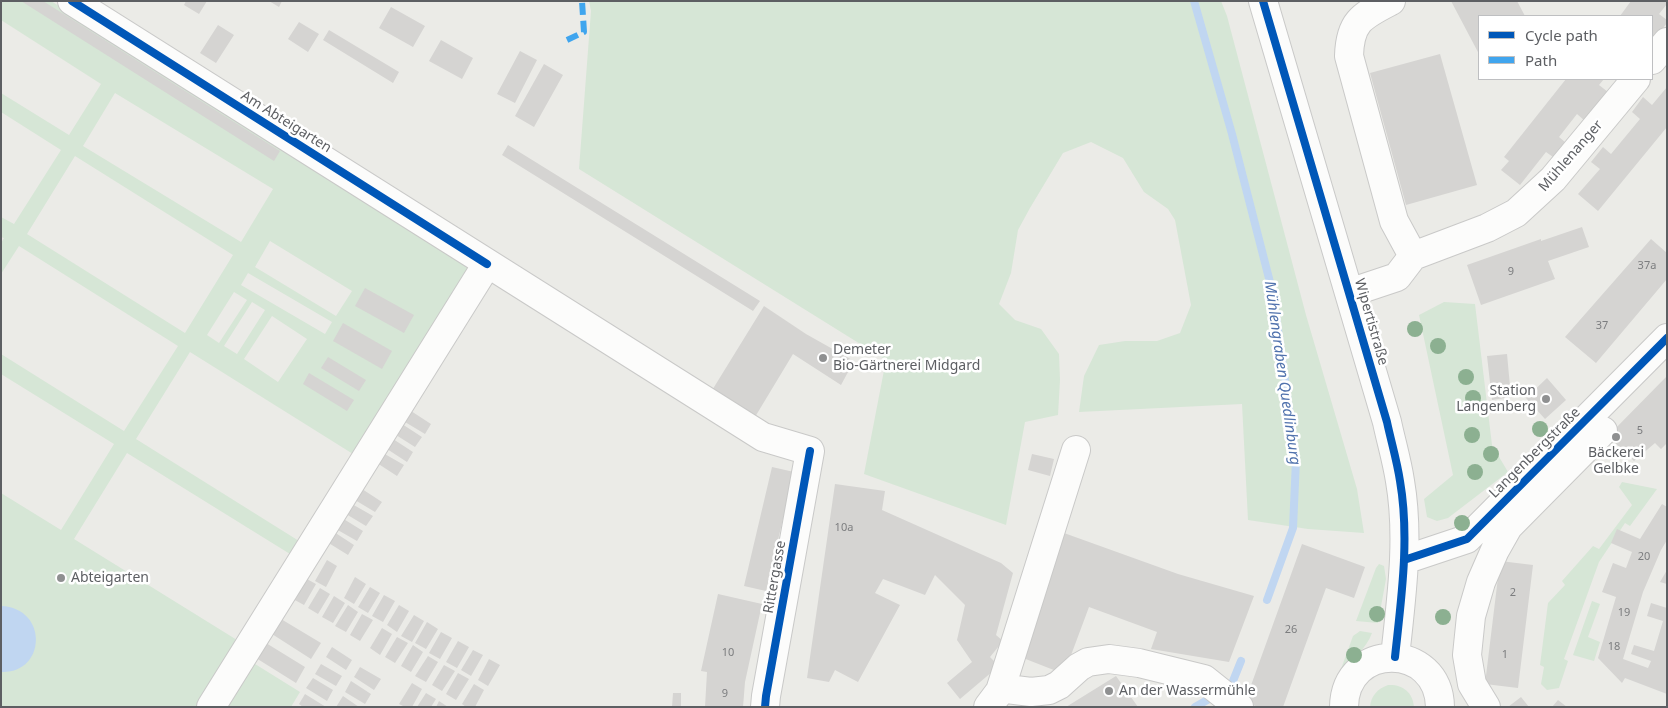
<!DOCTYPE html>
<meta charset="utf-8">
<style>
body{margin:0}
#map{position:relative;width:1668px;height:708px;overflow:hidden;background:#ebebe7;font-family:"Noto Sans",sans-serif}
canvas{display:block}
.frame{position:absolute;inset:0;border:2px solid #5d5f63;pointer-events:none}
.legend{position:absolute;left:1478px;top:15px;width:175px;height:65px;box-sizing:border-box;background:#fff;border:1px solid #bebfc1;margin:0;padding:6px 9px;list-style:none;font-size:15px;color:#5d5f63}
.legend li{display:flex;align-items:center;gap:10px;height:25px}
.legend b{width:25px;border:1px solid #bebfc1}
</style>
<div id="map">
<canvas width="1668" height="708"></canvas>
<div class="frame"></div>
<ul class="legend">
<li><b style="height:6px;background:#0057b8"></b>Cycle path</li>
<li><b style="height:6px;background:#40a5ee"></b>Path</li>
</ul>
</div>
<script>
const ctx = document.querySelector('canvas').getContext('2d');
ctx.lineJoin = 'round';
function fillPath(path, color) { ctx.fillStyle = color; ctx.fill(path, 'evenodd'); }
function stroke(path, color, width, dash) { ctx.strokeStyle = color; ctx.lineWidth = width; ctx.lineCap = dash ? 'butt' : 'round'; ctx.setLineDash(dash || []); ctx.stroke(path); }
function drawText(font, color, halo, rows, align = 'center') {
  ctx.font = font + ' "Noto Sans",sans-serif'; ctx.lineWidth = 5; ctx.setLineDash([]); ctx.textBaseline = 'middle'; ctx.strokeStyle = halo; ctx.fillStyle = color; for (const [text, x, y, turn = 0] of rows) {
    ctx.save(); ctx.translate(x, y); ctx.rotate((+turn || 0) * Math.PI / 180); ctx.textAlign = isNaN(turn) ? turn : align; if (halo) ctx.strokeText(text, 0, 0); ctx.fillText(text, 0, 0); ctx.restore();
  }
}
fillPath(new Path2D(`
 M1,1h50l420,263 -232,390 61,38 -9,15h-290v-214l60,37 53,-86 -113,-70v-20l123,77 54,-85 -159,-100 -18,28v-31l3,-5 -3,-1v-20l13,7 47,-74 -60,-38v-19l68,42 32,-51 -100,-64zM115,93l158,96 -32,53 -158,-96zM75,156l158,99 -48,78 -158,-99zM270,241l82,50 -16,25 -81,-49zM248,273l84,49 -7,12 -84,-49zM234,292l13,8 -28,43 -12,-8zM252,302l13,8 -28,44 -13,-8zM272,316l35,23 -29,43 -34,-23zM190,352l163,102 -54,87 -163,-102zM127,453l163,101 -53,86 -163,-101z
 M589,1h632l6,15 79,299 51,174 7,44 -56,-4 -60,-9 -6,-116 -163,8 5,-36 15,-31 26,-4h32l23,-8 11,-28 -16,-85 -7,-11 -24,-17 -21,-34 -32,-16 -28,11 -33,55 -12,22 -7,43 -12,31 16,16 26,9 18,25 1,26 -2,35 -33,7 -19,103 -142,-51 22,-114 -307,-191 12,-158z
 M1444,302l31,2 17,141 16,27 -60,46 -11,3 -10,-4 -3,-18 29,-24 -34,-160z
 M1622,482l35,7 -27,37 -5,-3 -26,39 -35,97 4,2 -9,27 -12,2 -6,-6 3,-17 -4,-2 8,-62 17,-18 -3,-4 31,-35 6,3 33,-44 -13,-18z
 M1379,564l5,2 2,13 -8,44 -22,-2 20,-53z
 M1592,601l8,3 -12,33 12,5 -6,19 -21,-6z
 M1360,631l12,2c-6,16 -18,25 -31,36l12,-33z
 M1388,685c14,-1 25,7 26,22h-44c1,-11 7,-18 18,-22z`), '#d6e6d6');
fillPath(new Path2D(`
 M1,606c48,2 45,68 0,66z`), '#c0d6f1');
stroke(new Path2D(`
 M1194,1l38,133 41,160 23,166 -3,68 -26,72
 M1226,689l5,-3 10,-25
 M1195,707l21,-12`), '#c0d6f1', 8);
fillPath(new Path2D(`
 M21,1h22l237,150 -6,10z
 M186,1h21l-8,13 -15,-9z
 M269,1h13l-3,6z
 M1451,1h66l8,15h-46v38z
 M1631,1h36v3l-8,10 8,6v3l-15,19v-26h-32z
 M391,7l34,19 -12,21 -34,-19z
 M299,22l20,12 -11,18 -20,-13z
 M218,25l16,10 -18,28 -16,-10z
 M329,30l70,42 -6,11 -70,-43z
 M441,40l32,18 -11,21 -33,-18z
 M520,51l17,9 -22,43 -18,-9z
 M1440,54l37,131 -71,20 -36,-132z
 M544,64l19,11 -29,52 -19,-11z
 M1566,79h38l-5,6 9,7 -23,29 -8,-7 -18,23 6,5 -12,15 -7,-5 -26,33 -19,-15 8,-9 -5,-4z
 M1667,87v40l-69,84 -20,-17 22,-25 -9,-7 12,-15 8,7 29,-35 -8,-7 11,-15 9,8z
 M508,145l252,156 -7,10 -251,-156z
 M1582,227l7,20 -41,14 7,18 -74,26 -14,-40 74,-26v2z
 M1651,239l16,14v26l-71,84 -31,-26z
 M365,288l49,27 -10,18 -49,-27z
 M764,306l42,28 48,27 -13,24 -48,-31 -38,63 -44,-25z
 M343,323l49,28 -10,18 -49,-28z
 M1507,354l4,43 -19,3 -5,-44z
 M328,357l38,23 -7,11 -38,-23z
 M309,373l45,27 -7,11 -44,-27z
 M1667,376v67l-6,6 -6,-6 -21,18 -26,-25z
 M1547,378l19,22 -21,19 -19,-21z
 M411,411l20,13 -6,10 -20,-12z
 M402,424l20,13 -7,10 -19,-12z
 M393,439l20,13 -6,10 -20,-13z
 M383,453l21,12 -7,11 -20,-13z
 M1032,454l22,5 -4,17 -22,-6z
 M772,467l22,5 -28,119 -22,-5z
 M835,484l50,7 -3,19 119,53 12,10 -17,62 7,6 -13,16 9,9 -39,33 -13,-16 25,-21 -15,-22 8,-35 -30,-30 -10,20 -42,-16 -8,14 25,12 -42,77 -23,-12 -6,12 -22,-4z
 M362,489l20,13 -7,10 -20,-12z
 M352,504l21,12 -7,10 -20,-12z
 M1662,504l5,3v33l-6,10 -18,42 -20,67 25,9 3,-7 -20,-7 3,-9 20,6 9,-30 -16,-5 4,-13 16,5v86l-42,-16 -3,5 -24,-25 18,-61 -14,-5 11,-29 13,5 6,-16 -21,-9 6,-14 23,10z
 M342,518l21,13 -6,10 -21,-12z
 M334,532l20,13 -6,10 -21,-13z
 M1064,533l114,41 76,22 -25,66 -78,-13 6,-17 -68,-25 -25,67 -46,-18z
 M1302,544l63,23 -11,31 -28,-10 -43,119h-25l-13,-5z
 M327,560l10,6 -11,21 -11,-6z
 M1500,561l33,4 -15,123 -33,-4z
 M1667,570v14l-7,-2z
 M355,577l11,7 -12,20 -10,-6z
 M305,578l11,6 -12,21 -11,-6z
 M370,587l10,6 -12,20 -10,-6z
 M320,588l10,6 -12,20 -10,-6z
 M718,594l44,10 -17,78 -2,25h-38l2,-35 -6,-1z
 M384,595l11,6 -12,21 -11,-6z
 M334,596l11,7 -12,20 -11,-6z
 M348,605l10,7 -12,20 -11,-6z
 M399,605l10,6 -12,21 -10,-7z
 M362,614l11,6 -13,21 -10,-6z
 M414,615l10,6 -12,21 -11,-6z
 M281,619l40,24 -10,16 -39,-25z
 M427,622l11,7 -12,20 -11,-6z
 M382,628l10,6 -12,21 -10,-7z
 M441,632l11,6 -12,21 -11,-6z
 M397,637l11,6 -13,20 -10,-6z
 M458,641l11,6 -12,21 -11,-6z
 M266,643l39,24 -9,16 -40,-25z
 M413,645l10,7 -12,20 -10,-6z
 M332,647l20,13 -6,10 -20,-13z
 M473,650l10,5 -12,21 -10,-6z
 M428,656l10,6 -12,20 -11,-6z
 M489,659l11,6 -12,21 -10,-6z
 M321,664l21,12 -6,10 -21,-12z
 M444,665l11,6 -13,20 -10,-6z
 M360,667l21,12 -7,11 -20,-13z
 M458,673l11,6 -13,21 -10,-6z
 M1116,676l22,31h-72z
 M313,678l20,12 -6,11 -21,-13z
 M351,681l20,13 -6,10 -20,-12z
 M412,683l10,6 -10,18h-7l-6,-3z
 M474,684l10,6 -9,17h-9l-4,-3z
 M426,693l10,6 -5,8h-14z
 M673,693h8v14h-9z
 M305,694l21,13h-23l-4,-3z
 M343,696l16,11h-23z
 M1521,697l8,10h-21z
 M1558,700l9,7h-15z
 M439,701l9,6h-12z`), '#d5d4d2');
const minor = new Path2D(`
 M72,1l691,436 47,14 -44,245 -1,11
 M1263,1l124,421c4,19 10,39 13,59 10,58 1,119 -5,176
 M1391,1c-29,15 -41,20 -42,55l45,165 19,35
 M1652,60l15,-18
 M1349,293l48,-16 16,-21 74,-28 29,-15 37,-34 83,-100
 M1404,560l63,-21 200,-201
 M1000,691l76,-241
 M211,707l276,-443
 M988,707l12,-16 7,-2 24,3 18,-2 10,-5 20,-18 9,-5 21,-3 30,4 65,16 35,28
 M1344,707c1,-66 95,-65 96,0
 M1486,707l-14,-23 -5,-29 4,-39 10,-34 14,-32 13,-23 95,-96`);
stroke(minor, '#c9c9c8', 30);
stroke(minor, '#fcfcfb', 28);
stroke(new Path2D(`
 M567,40l17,-8 -2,-31`), '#40a5ee', 6, [12, 6]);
stroke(new Path2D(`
 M72,1l415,263
 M1263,1l124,421c4,19 10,39 13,59 10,58 1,119 -5,176
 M1404,560l63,-21 200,-201
 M765,707l1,-11 44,-245`), '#0057b8', 8);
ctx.fillStyle = '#8cb091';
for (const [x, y] of [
 [1415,329],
 [1438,346],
 [1466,377],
 [1473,398],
 [1540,429],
 [1472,435],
 [1491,454],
 [1475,472],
 [1462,523],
 [1377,614],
 [1443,617],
 [1354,655]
]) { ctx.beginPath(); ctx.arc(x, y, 8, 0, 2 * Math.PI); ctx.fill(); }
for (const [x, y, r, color] of [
 [823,358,5,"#8f9091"],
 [1546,399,5,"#8f9091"],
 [1616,437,5,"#8f9091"],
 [61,578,5,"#8f9091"],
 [1109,691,5,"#8f9091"]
]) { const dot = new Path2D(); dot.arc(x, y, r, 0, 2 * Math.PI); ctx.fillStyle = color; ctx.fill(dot); stroke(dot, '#fff', 2); }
drawText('11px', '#7c7d7f', null, [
 ["37a",1647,266],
 ["9",1511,272],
 ["37",1602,326],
 ["5",1640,431],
 ["10a",844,528],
 ["20",1644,557],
 ["2",1513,593],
 ["19",1624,613],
 ["26",1291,630],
 ["18",1614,647],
 ["10",728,653],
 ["1",1505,655],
 ["9",725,694]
]);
drawText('14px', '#5d5f63', '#fff', [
 ["Am Abteigarten",286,122,32],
 ["Mühlenanger",1571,156,-49],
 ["Wipertistraße",1371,322,74],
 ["Langenbergstraße",1535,453,-45],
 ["Rittergasse",775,577,-80]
]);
drawText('14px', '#5d5f63', '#fff', [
 ["Demeter",833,350],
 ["Bio-Gärtnerei Midgard",833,366],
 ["Station",1536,391,"right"],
 ["Langenberg",1536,407,"right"],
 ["Bäckerei",1616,453,"center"],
 ["Gelbke",1616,469,"center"],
 ["Abteigarten",71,578],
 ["An der Wassermühle",1119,691]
], 'left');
drawText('italic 15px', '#5072ad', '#fff', [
 ["Mühlengraben Quedlinburg",1282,373,82]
]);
</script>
